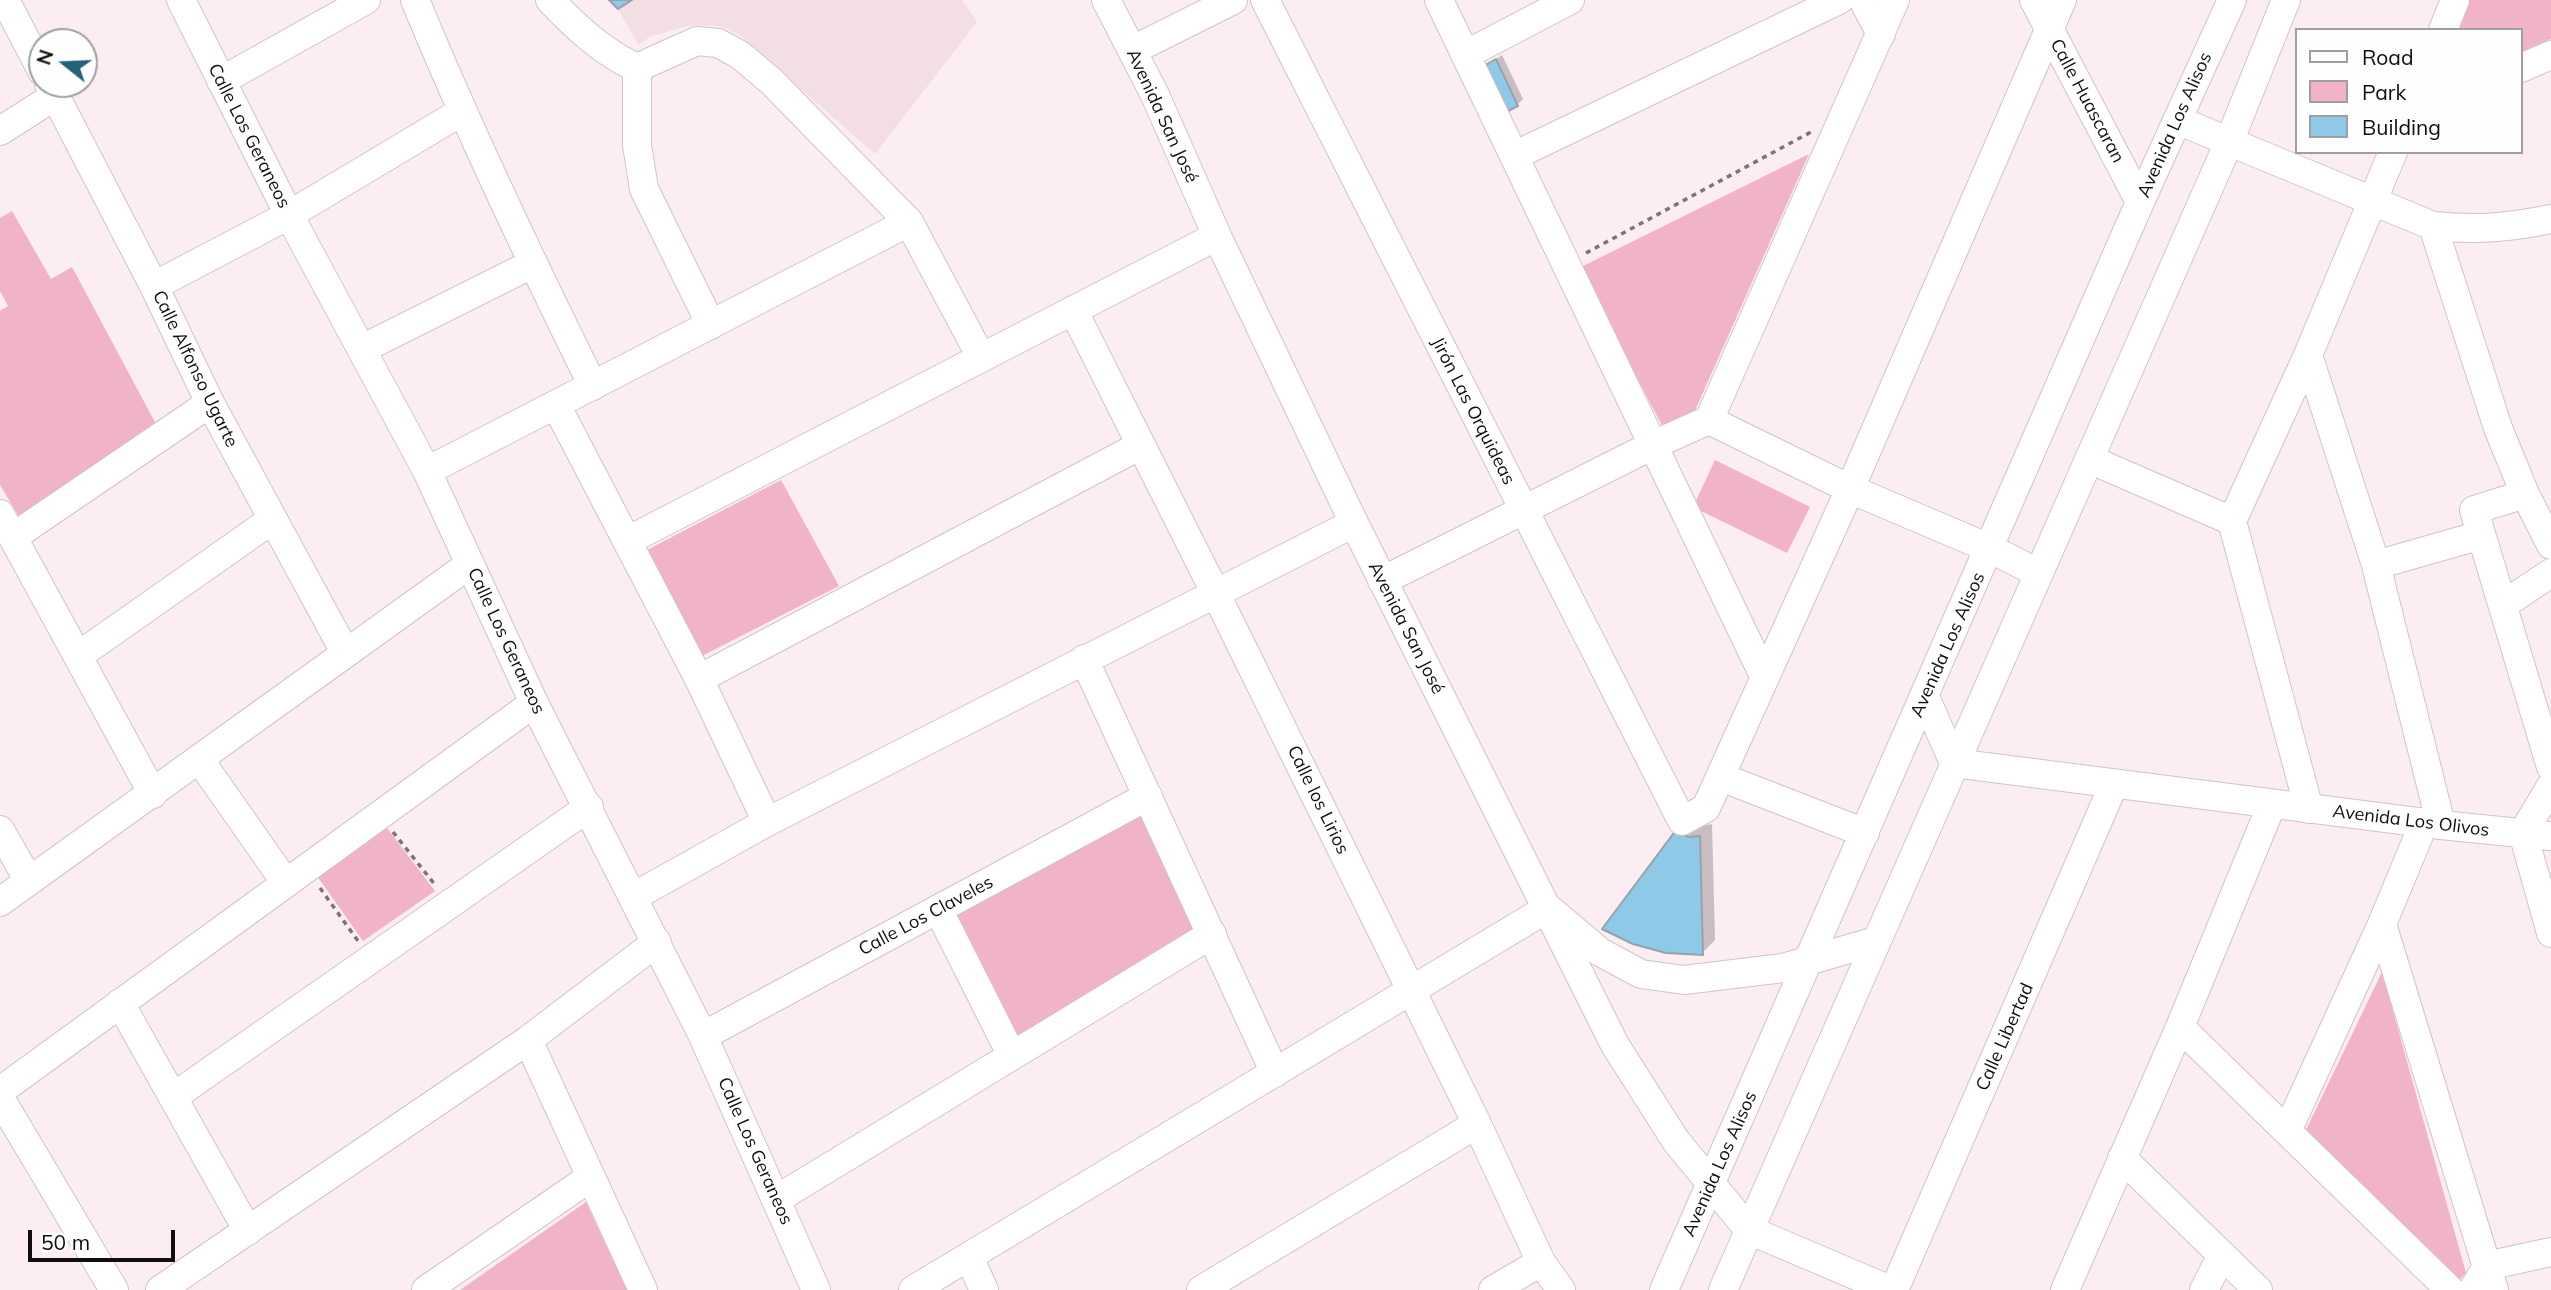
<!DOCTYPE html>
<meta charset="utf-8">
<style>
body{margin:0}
#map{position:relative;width:2551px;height:1290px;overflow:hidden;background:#fbedf1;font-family:Mulish,sans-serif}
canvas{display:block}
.legend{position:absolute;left:2295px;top:28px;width:228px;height:126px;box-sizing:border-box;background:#fefefe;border:2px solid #a09e9e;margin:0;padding:9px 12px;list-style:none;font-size:21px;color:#120e0f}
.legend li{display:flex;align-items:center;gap:14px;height:35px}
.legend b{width:35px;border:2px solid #a09e9e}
.north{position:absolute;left:28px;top:28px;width:70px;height:70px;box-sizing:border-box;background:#fefefe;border:2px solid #a09e9e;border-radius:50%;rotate:288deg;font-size:19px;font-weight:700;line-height:28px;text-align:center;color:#120e0f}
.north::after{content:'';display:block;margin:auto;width:24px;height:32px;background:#266079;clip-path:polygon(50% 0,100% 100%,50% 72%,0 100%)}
.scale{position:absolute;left:28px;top:1230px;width:147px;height:32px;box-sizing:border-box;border:4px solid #120e0f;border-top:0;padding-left:9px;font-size:21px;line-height:24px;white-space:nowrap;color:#120e0f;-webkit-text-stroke:5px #fefefe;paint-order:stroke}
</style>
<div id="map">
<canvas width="2551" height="1290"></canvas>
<ul class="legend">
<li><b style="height:9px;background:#fff"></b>Road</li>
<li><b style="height:19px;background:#f0b4c6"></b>Park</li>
<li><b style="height:19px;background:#8ecae7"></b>Building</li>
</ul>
<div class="north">N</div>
<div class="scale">50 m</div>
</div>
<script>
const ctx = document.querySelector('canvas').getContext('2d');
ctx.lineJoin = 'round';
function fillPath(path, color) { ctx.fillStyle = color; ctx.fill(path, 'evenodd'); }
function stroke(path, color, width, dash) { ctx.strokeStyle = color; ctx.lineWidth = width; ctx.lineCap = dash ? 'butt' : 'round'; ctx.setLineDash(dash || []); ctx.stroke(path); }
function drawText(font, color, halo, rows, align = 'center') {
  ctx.font = font + ' Mulish,sans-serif'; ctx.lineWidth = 6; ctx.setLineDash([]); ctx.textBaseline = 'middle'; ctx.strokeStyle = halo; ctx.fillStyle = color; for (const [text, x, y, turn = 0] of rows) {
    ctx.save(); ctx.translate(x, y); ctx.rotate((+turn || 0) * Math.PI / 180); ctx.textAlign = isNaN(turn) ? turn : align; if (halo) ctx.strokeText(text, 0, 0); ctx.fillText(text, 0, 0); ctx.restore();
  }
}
fillPath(new Path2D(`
 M632,0h330l15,22 -102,132 -134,-118 -14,-7 -15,-4 -24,1 -36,10 -14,8 -20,-35z`), '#f3dee4');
fillPath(new Path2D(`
 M2468,0h83v39l-30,13v-22h-62l-1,-4z
 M1809,154l-116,261 -29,14 -85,-161z
 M12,211l39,68 21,-12 85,159 -137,92 -20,-33v-174l8,-5 -8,-15v-73z
 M1715,460l95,47 -23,46 -94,-46z
 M781,480l58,106 -139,71 -55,-106z
 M1144,808l56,123 -198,116 -67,-127z
 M384,824l51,67 -72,50 -46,-65z
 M2382,972l84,301 -12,13 -150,-152z
 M586,1202l41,88h-167z`), '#f0b4c6');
fillPath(new Path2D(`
 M1502,55l21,44 -6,6 -29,-40z
 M1712,824l3,116 -13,13 -25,-121z`), '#0003');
const building = new Path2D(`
 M609,0h23l-14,9z
 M1496,59l22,47 -20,10 -17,-38 6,-14z
 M1676,830l12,7 12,-1 3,119 -37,-2 -33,-9 -31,-15z`);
fillPath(building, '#8ecae7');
stroke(building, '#97a3a8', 2);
const minor = new Path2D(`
 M5,0l37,71
 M181,0l108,215 138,256 107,232 169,333 113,254
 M415,0c54,131 115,259 178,386
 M550,0c26,27 52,52 87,68l60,-27 21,2 22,12 31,26 138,141 72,135
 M1106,0l49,95 62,141 137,287 261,522 61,96 73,89 141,60
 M1265,0l417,821 24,-13 144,-319 212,-489
 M1439,0l326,678
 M1863,0l18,34
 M2034,0l106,202
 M2443,30l12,-30
 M1133,50l100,-50
 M1465,55l105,-55
 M637,68v77l7,44 67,136
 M2521,68l30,-13
 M221,81l145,-81
 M49,84l105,202 56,117 135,249
 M2177,120l256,106c44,4 74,2 118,-7
 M0,131l55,-35
 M1514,156l325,-156
 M2433,226l65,202 27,66 26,51
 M154,286l135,-71 172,-103
 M1073,310l142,282 262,532 64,138 20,28
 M362,349l170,-85
 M2308,355l68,210 65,260
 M556,405l143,274 68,143
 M1709,420l141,69 141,60 47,24
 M2089,459l143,62
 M427,471l482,-249
 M2525,494l-51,16 77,257
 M0,514l153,280
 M13,537l197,-134
 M627,541l590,-305
 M2376,565l105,-30
 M1382,581l271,-136 56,-25 186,-420
 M2503,605l48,-32
 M78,656l195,-137
 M1084,659l191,414
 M699,679l442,-234
 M1925,697l29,66 487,62 110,11
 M199,759l87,124
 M1721,777l144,56
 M2551,786l-28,47 28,100
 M2309,809l-77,-288 76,-166 85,-203
 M0,830l29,51
 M635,896l132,-74 587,-299
 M0,902l470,-338
 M938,909l74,147
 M2382,924l112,366
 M120,1003l128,228
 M2180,1027l270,263
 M703,1036l445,-240
 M528,1040l115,250
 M0,1091l534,-388
 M173,1097l416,-290
 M0,1098l114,192
 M2288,1129l94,-205 42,-101
 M2122,1158l136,132
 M777,1199l435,-265
 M969,1257l15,33
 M160,1290l368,-250 129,-98
 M426,1290l165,-113
 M913,1290l635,-382 52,44 41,22 43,6 99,-12 93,-27
 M1201,1290l276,-166
 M1493,1290l48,-28
 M1664,1290l476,-1088 92,-202
 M1723,1290l506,-1148 57,-142
 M1894,1290l220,-506
 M2065,1290l115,-263 92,-223
 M2204,1290l18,-35
 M2473,1290l14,-24 64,-14`);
stroke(minor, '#d1c4c7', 30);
stroke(new Path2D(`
 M1586,253l225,-121
 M393,832l43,54
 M320,888l38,53`), '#7c7476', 3.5, [5, 5]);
stroke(minor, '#fff', 28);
drawText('18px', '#120e0f', '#fefefe', [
 ["Calle Huascaran",2087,101,62],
 ["Avenida San José",1162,116,65],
 ["Avenida Los Alisos",2175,125,-66],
 ["Calle Los Geraneos",249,136,63],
 ["Calle Alfonso Ugarte",195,369,64],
 ["Jirón Las Orquideas",1473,411,63],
 ["Avenida San José",1406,628,63],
 ["Calle Los Geraneos",506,641,65],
 ["Avenida Los Alisos",1948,645,-66],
 ["Calle los Lirios",1318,800,64],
 ["Avenida Los Olivos",2411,821,7],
 ["Calle Los Claveles",926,916,-28],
 ["Calle Libertad",2005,1037,-66],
 ["Calle Los Geraneos",755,1151,66],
 ["Avenida Los Alisos",1720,1164,-66]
]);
</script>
